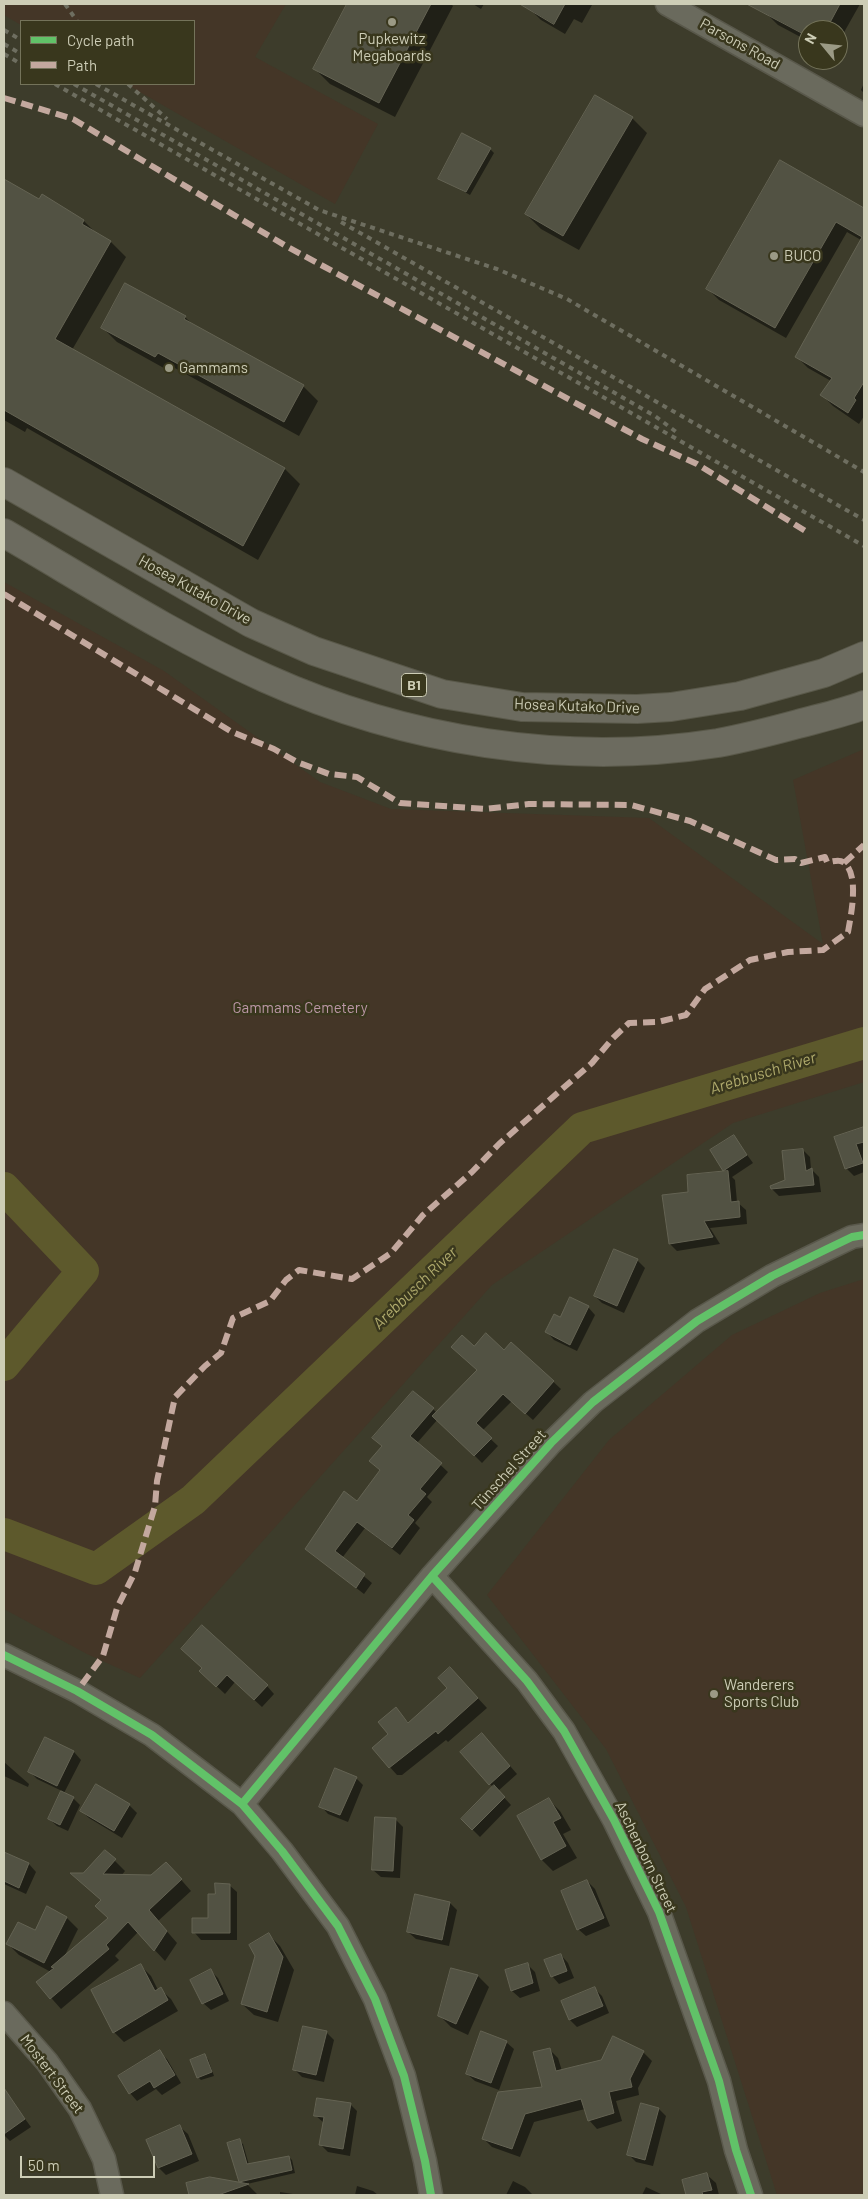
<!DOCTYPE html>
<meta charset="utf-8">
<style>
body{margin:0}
#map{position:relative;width:868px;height:2199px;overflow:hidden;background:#3d3c2b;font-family:Barlow,sans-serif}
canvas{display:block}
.frame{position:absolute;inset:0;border:5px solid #cdcdb6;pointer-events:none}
.legend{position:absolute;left:20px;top:20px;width:175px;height:65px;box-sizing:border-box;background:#39371d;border:1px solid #74735a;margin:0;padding:6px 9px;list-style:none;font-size:15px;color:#cdcdb6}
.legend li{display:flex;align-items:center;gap:10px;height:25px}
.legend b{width:25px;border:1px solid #74735a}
.north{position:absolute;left:798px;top:20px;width:50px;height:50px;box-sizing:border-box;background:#39371d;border:1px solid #74735a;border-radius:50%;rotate:298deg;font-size:14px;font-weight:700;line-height:20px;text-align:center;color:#cdcdb6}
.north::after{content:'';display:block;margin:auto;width:18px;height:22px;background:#9b9a85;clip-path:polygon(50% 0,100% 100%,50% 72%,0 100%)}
.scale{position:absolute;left:20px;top:2156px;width:135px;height:22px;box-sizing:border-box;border:2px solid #cdcdb6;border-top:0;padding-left:6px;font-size:15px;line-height:18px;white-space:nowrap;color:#cdcdb6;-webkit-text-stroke:4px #39371d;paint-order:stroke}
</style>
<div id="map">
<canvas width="868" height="2199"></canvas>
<div class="frame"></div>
<ul class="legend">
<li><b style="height:6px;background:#61c268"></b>Cycle path</li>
<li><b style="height:6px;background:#c3a89e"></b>Path</li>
</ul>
<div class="north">N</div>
<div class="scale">50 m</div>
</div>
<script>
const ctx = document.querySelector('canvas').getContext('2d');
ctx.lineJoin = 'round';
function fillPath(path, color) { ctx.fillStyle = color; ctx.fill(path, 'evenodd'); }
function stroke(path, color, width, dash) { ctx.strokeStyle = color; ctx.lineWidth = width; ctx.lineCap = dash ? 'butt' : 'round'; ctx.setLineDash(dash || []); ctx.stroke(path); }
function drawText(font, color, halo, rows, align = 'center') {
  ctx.font = font + ' Barlow,sans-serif'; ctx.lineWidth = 5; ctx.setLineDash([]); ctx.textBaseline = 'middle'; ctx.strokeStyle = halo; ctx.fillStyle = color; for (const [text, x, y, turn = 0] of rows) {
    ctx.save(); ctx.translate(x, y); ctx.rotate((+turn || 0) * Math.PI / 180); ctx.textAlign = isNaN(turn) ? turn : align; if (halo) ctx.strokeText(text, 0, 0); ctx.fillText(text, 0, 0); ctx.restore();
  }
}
fillPath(new Path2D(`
 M4,4h282l-31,53 123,67 -43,80 -209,-120h68v-63h-173v4l-17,-10z
 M4,582l160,89 156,111 71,27 258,9 174,126 -30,-164 71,-31v333l-131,41 -241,162 -352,393 -53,-24 -83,-45z
 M864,1279v916h-87l-91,-288 -80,-158 -119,-154 122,-155 123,-105 88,-42z`), '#443627');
fillPath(new Path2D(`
 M349,4h28l5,2 1,-2h68l2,2 -58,111 -65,-33 -15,-15z
 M473,4h11l-3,5z
 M532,4h58l2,1 -10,18 -8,-4 -9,15 -24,-14 -11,-11z
 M771,4h89l-22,39v-13h-30v11l-30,-16 -12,-12z
 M864,83v10l-3,-3z
 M595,96l37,22 15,15 -68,117 -38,-21 -15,-15z
 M490,149l4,4 -24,42 -30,-17z
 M781,162l83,47v207l-5,8 -26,-18 -11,-11 9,-14 -23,-13 -11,-11 64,-117 -14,-8 -61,106 -67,-38 -11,-11z
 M8,183l31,18 3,-5 42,25 12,12 15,9 15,15 -54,93 213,119 15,15 -42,76 -231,-132 -2,4 -21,-12v-229z
 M126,284l59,33 10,10 108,59 15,15 -19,35 -126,-69 -2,5 -54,-30 -15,-15z
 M864,1128v44l-10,4 -8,-8 -10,-30z
 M734,1137l19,26 -21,14 3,3 2,22 9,8 1,14 -37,4 10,16 -43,7 -7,-7 19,-51 38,-21 -3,-2z
 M803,1150l7,7 1,12 8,8 2,15 -42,4 -7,-7 14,-8z
 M637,1260l8,8 -21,45 -22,-10 -7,-7z
 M588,1307l7,8 -18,36 -23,-11 -7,-8 14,-13z
 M512,1343l49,46 -28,31 -21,-19 -30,30 16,15 -16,17 -44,-44 -21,24 31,29 -21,25 5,5 -17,21 5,5 -20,27 -35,-27 -23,30 30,25 -8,11 -58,-45 51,-46 24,-32 -10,-10 62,-52 4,4 41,-42 -4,-23 30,4z
 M190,1656l77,30 7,8 -12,13 -27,-25 -10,12 -17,-16 -5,-10z
 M450,1668l37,40 -39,34 -2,-2 -44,35h-5l-9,-10 2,-31 6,-25 13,14 40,-35z
 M46,1738l28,14 7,8 -17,33 9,5 7,7 -12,26 -11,-5 -8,-7 13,-28 -25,-12 -8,-8z
 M489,1742l28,32 -19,17 13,14 -31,32 -18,-18 31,-32 -3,-3z
 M4,1762l25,22 -1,3 -24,-11z
 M356,1778l7,7 -15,37 -20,-8 -7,-8z
 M96,1786l33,19 8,8 -15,25 -33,-20 -8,-7z
 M549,1800l11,11 11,19 -8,4 14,24 -24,13 -11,-11 -24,-43z
 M395,1819l8,8 -3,51 -19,-1 -8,-7z
 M105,1851l20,20 -4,5 30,1 25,-3 15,17 -33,30 19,22 -12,18 -27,-29 -23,24 4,4 -58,49 -23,-26 13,-11 -32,-17 -11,-11 59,-26 11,11 -14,28 45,-39 -7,-17 -18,-27z
 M4,1853l25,11 7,8 -10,22 -22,-10z
 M587,1881l8,8 15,37 -24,10 -8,-7z
 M229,1885l8,7v48h-36l-7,-8 16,-13 6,-23z
 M416,1896l34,7 7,7 -8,36 -33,-7 -8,-7z
 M269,1935l11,11 14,24 -16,52 -24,-7 -12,-11z
 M561,1955l7,8 6,15 -15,6 -7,-8z
 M528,1965l7,7 5,19 -20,7 -8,-7z
 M141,1966l10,10 7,14 2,-1 11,10 7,12 -54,31 -10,-10z
 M452,1969l26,7 11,11 -21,48 -17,-8 -11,-11z
 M211,1971l7,7 11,23 -18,9 -8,-7z
 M595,1989l7,7 7,17 -32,14 -7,-7z
 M326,2032l8,8 -10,42 -22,-5 -8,-8z
 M506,2042l8,7 -15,41 -24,-9 -8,-7z
 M549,2049l9,9 4,13 81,-19 9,9 -14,27 1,7 -23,6 6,20 -25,8 -8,-9 -4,-11 -51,13 -14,35 -28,-10 -9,-9 61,-50z
 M159,2052l8,7 14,24 -19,12 -6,-6 -19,12 -7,-8z
 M205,2056l3,3 6,17 -13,4 -3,-3z
 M6,2093l25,34 -21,14 -6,-6v-41z
 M350,2104l7,7 -7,45 -22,-4 -7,-7 3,-22 -9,-8z
 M659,2109l7,7 -13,50 -17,-4 -8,-8z
 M180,2127l8,7 11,27 -33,14 -7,-7 -11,-28z
 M239,2141l4,3 6,21 40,-8 3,3 3,13 -48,11 10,10 -4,1h-62l-3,-11h55l-3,-3z
 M707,2175l9,8 3,12h-32l-4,-14z
 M513,2181l12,6 8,8h-27z
 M357,2186l16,5 5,4h-23z
 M646,2187l17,8h-21z
 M280,2192l13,2 1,1h-14z`), '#0007');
stroke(new Path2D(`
 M4,1188l79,83 -79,94
 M4,1534l92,35 97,-69 389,-372 282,-85`), '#5d592c', 32);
const building = new Path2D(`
 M347,4h84l-52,99 -66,-34z
 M520,4h45l-11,20z
 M747,4h93l-14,26h-18v6z
 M595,95l38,22 -70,119 -38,-22z
 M462,133l29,15 -25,44 -28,-13z
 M780,160l84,48v174l-10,16 2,2 -8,13 -28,-18 12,-17 -37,-21 67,-120 -26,-15 -61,106 -69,-39z
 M4,179l35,20 3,-5 42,26 -2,4 29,17 -56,98 230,129 -42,78 -239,-136z
 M125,283l61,33 -2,3 120,66 -20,37 -126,-69 -3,4 -54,-29z
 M864,1127v15l-8,2 7,19 -18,6 -11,-32z
 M734,1135l13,20 -24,16 -13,-21z
 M803,1149l3,22 6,-3 2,17 -43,4 -1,-3 15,-6 -3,-29z
 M728,1171l3,31 8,-1 1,16 -36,4 9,16 -44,7 -7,-49 26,-3 -1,-17z
 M614,1249l24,10 -21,47 -23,-10z
 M570,1297l19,9 -19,39 -25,-13 9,-18 6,3z
 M486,1333l18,17 7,-8 43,39 -29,33 -22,-20 -27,29 16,15 -18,18 -42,-40 45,-46 -26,-23 11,-12 12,11z
 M413,1391l21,17 -24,28 32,27 -22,26 6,5 -18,21 6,5 -22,28 -35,-26 -22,29 30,23 -9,14 -51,-39 39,-58 13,10 23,-31 -11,-9 13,-15 -10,-8z
 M202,1625l66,60 -14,15 -27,-25 -11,12 -17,-16 3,-3 -21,-19z
 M450,1667l28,31 -40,36 -2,-3 -47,37 -17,-20 16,-14 -10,-12 18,-15 12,16 39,-35 -9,-10z
 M482,1733l28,33 -21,19 -29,-33z
 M45,1737l29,14 -17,35 -29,-14z
 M335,1768l22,9 -17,38 -21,-8z
 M96,1784l34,20 -16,27 -34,-20z
 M494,1785l11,12 -33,33 -11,-11z
 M61,1791l13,6 -14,28 -12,-6z
 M549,1798l12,20 -8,4 13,24 -25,14 -24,-44z
 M375,1817l21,1 -3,53 -21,-1z
 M105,1850l11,9 -13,15 48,1 15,-13 16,17 -33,31 18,21 -13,20 -26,-29 -22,23 3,4 -59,50 -14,-17 18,-14 -3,-1 57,-49 -13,-12 6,-6 -31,-27h13z
 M4,1852l25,11 -10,25 -15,-7z
 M587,1880l17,38 -27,12 -16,-39z
 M215,1883l15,1v49h-38v-15h16v-24h7z
 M415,1894l35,8 -8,38 -35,-8z
 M47,1906l20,11 -23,46 -38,-19 12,-22 17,8z
 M269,1933l14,24 -16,55 -26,-8 14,-48 -6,-11z
 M561,1954l6,17 -16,6 -7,-17z
 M528,1963l5,20 -22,8 -6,-21z
 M141,1964l14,27 6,-4 7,13 -55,33 -22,-43z
 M451,1968l27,7 -22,49 -18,-8z
 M211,1969l12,25 -21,10 -12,-24z
 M595,1987l8,19 -34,14 -8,-19z
 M303,2026l24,5 -11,44 -23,-5z
 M481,2031l26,10 -16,42 -25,-9z
 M613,2036l31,15 -14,28 2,8 -23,5 5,21 -26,8 -7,-22 -56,15 -13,35 -30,-10 16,-47 44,-5 -9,-35 17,-4 6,23 45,-11z
 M160,2050l15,25 -21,13 -4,-7 -21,13 -11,-18z
 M205,2054l7,18 -15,6 -7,-18z
 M4,2088l21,31 -21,15z
 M317,2098l34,5 -8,46 -24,-4 5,-28 -10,-1z
 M641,2103l18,5 -14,52 -18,-5z
 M180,2125l12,29 -34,14 -12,-28z
 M240,2139l7,25 42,-8 3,14 -53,12 -12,-39z
 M707,2173l5,17 -10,2 1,3h-17l-4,-15z
 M210,2177l39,7 -31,11h-29l-3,-12z`);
fillPath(building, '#525243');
stroke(building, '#646353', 1);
const minor = new Path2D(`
 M667,4l197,111
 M432,1576l95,105 37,50 50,89 45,92 60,169 17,69 15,45
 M4,1655l73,36 75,44 90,69 40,47 56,75 37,73 29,77 21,85 6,34
 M242,1804l190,-228 119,-133 42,-41 104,-81 75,-45 55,-27 25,-12 12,-2
 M4,2013l43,49 33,47 24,50 8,36`);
const major = new Path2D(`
 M4,482l247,141 63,28 128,43 80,13 115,2 34,-2 69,-11 84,-23 40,-17
 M4,533c86,50 170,104 261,145 140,63 300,89 453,65 27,-5 54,-12 80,-19 22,-6 45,-11 66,-19`);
stroke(minor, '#59584b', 25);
stroke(major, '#595849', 30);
stroke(minor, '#6a6a5d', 22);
stroke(major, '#6c6b5f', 28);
stroke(new Path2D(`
 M65,4l12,17
 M4,30l17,10
 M4,44l17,10
 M4,54l17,10
 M55,84l809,462
 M74,84l581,332 24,18
 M96,84l223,126 178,59 70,30 297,173
 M128,84l39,35
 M341,222l523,298`), '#6e6e60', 4, [5, 5]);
stroke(new Path2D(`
 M4,98l69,21 213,127 356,193 55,25 110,68
 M4,594l228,138 42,17 23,13 32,12 28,3 43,26 85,6 44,-5 102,1 59,16 86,39 19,-1 6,4 24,-6 2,5c5,0 12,-3 16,0 17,11 8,53 5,70l-25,18 -35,2 -38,8 -45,29 -19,26 -28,7 -29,1 -16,15 -21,25 -93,81 -27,28 -49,43 -32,38 -39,26 -53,-9 -13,10 -16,21 -37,17 -12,35 -16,13 -30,31 -18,84 -2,25 -20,66 -18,36 -14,48 -26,35
 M844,863l20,-18`), '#c3a89e', 6, [12, 6]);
stroke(new Path2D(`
 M432,1576l95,105 37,50 50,89 45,92 60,169 17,69 15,45
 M4,1655l73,36 75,44 90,69 40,47 56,75 37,73 29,77 21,85 6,34
 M242,1804l190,-228 119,-133 42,-41 104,-81 75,-45 55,-27 25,-12 12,-2`), '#61c268', 8);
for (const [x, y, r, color] of [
 [392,22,5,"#9b9a85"],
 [774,256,5,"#9b9a85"],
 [169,368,5,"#9b9a85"],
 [714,1694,5,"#9b9a85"]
]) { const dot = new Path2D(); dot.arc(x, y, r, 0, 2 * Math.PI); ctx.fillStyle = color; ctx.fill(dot); stroke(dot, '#39371d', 2); }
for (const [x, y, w] of [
 [414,685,25]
]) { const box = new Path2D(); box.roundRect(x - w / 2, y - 11.5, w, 23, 4); ctx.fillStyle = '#39371d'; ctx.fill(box); stroke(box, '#cdcdb6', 1); }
drawText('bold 14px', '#cdcdb6', null, [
 ["B1",414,685]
]);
drawText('15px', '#cdcdb6', '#39371d', [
 ["Pupkewitz",392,39,"center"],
 ["Megaboards",392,56,"center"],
 ["BUCO",784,256],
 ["Gammams",179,368],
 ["Wanderers",724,1685],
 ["Sports Club",724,1702]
], 'left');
drawText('15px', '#cdcdb6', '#39371d', [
 ["Parsons Road",740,44,29],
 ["Hosea Kutako Drive",195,590,29],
 ["Hosea Kutako Drive",577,706,2],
 ["Tünschel Street",509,1470,-48],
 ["Aschenborn Street",646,1857,64],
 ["Mostert Street",52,2074,53]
]);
drawText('15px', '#bc97a7', '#39371d', [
 ["Gammams Cemetery",300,1008]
]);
drawText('italic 16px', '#afaa6c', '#39371d', [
 ["Arebbusch River",763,1073,-17],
 ["Arebbusch River",415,1288,-44]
]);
</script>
